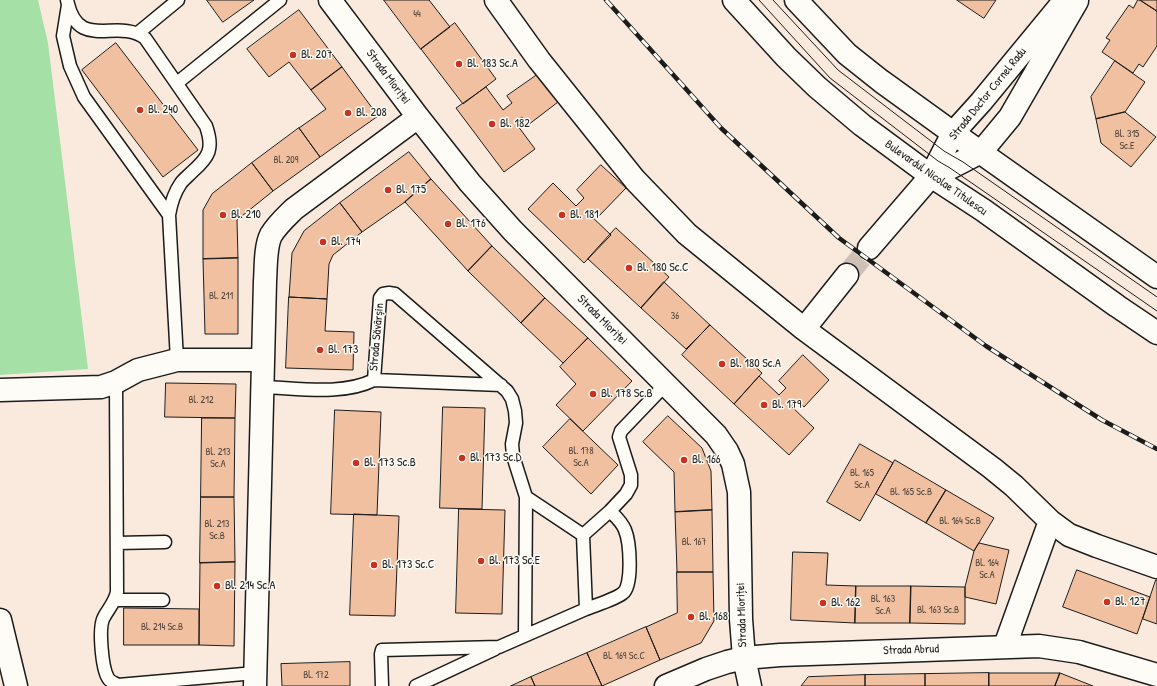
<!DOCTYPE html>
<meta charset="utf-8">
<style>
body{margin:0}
canvas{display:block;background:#f9eadd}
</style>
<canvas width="1157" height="686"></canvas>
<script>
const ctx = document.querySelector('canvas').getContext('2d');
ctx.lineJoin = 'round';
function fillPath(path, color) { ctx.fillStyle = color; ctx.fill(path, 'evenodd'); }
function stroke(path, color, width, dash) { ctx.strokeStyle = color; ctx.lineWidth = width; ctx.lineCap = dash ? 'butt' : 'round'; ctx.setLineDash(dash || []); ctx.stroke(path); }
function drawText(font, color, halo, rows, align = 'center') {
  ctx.font = font + ' "Patrick Hand",sans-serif'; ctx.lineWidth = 3; ctx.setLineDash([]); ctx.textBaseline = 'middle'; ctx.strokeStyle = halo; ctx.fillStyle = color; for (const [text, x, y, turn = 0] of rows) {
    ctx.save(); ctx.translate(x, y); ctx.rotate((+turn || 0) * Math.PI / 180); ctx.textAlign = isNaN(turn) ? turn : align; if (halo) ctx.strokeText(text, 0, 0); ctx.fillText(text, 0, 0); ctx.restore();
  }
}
fillPath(new Path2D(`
 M0,0h38l10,43 40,326 -88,6z`), '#a5e0a6');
const building = new Path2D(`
 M207,0h47l-31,22z
 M384,0h45l21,27 -29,22z
 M957,0h39l-12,18z
 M1138,0h2l17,11v35l-14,21 -4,-3 -6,9 -31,-21 8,-12 -4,-2 23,-33 4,3z
 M1140,0h17v11z
 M299,10l43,57 -31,23 -22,-28 -20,15 -22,-28z
 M455,23l41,56 -33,25 -42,-55z
 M116,43l82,107 -35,27 -81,-107z
 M1115,61l30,21 -20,30 -29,7 -5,-22z
 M342,67l36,49 -58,41 -21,-29 27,-19 -15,-19z
 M537,75l21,27 -30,23 -6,-8 -7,5 20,27 -31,23 -48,-64 30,-21 17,23 9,-7 -5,-7z
 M1125,112l31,25 -25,30 -30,-24 -5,-24z
 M299,128l21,29 -47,34 -21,-28z
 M409,152l22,27 -26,23 -43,30 -22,-29z
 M252,163l21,28 -36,29 1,38 -35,1v-49l9,-16z
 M601,165l25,23 -27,28 -7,-6 -3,4 22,21 -27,28 -56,-54 25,-26 23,23 8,-8 -7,-8z
 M431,179l61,67 -24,25 -63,-69z
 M340,203l22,29 -29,23 -4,9 -2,35 -38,-2 3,-44 12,-22z
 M616,228l53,49 -28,31 -53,-49z
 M492,246l53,52 -24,25 -53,-52z
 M238,258v76h-33l-2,-75z
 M664,282l46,43 -24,24 -45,-41z
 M289,297l38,2 -2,32 29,1 -1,38 -67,-2z
 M545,298l43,40 -25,25 -42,-40z
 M710,325l52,48 -28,31 -52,-49z
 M588,338l44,43 -49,50 -27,-26 20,-21 -16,-17z
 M803,355l26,25 -25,27 -7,-7 -6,6 23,22 -25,27 -55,-51 25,-28 20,19 7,-7 -7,-7z
 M166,383l70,1 -1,34 -70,-1z
 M443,407l42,1 -3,101 -42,-1z
 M335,410l46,2 -4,103 -46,-1z
 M668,416l34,32 9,23 1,39 -37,2 -1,-40 -31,-30z
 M202,418h33l-1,79h-33z
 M570,419l48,46 -27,29 -48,-47z
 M860,444l33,19 -33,58 -33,-19z
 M895,460l51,30 -20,33 -50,-29z
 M946,490l48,28 -20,33 -48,-28z
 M201,497h33l1,65 -35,1z
 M459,509l46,1 -3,104 -46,-1z
 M712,510l1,62h-36l-2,-60z
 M354,514l45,2 -4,100 -45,-1z
 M979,543l30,7 -13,54 -31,-7v-10l9,-36z
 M793,552l35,1 -2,32 30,1 -1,37 -64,-3z
 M235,562l-1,84 -35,-1 1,-82z
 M1077,570l73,27 -13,37 -74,-27z
 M677,572h36l1,49 -13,22 -41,17 -14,-33 31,-14z
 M1156,580h1v44l-14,-5z
 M856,586h55l-1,37h-55z
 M911,586l54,1v37l-55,-1z
 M124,608l75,1v36h-75z
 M646,627l14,33 -58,26 -15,-33z
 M587,653l15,33h-67l-4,-9z
 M350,662v24h-68l-1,-22z
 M989,673v13h-64v-12z
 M989,673h71l-5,13h-66z
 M1060,673l33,13h-38z
 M925,674v12h-60v-11z
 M865,675v11h-64l7,-9z
 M531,677l4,9h-24z`);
fillPath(building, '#f0c0a0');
stroke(building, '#1c1c1c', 1);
stroke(new Path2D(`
 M847,275l22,-27`), '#cdc1b6', 22, [22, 11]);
const lane = new Path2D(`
 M67,0c11,53 49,17 78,38l61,88c8,23 3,31 -14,46 -4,4 -8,7 -11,11 -7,10 -10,20 -12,32l8,145
 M68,5l-5,31 7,30 14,31 85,118
 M138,33l40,-33
 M177,83l103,-83
 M374,380l127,5
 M116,382l1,210c-2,10 -8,16 -13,25 -6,10 -2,51 4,61 2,4 7,5 10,7l137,-12
 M262,387c35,1 80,9 112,-7l6,-82 3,-4 6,-1 6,1 112,97 5,8 3,12 1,12 -4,21 1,12 13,41 57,38
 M117,543l48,-1
 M116,600h47
 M586,609c10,-4 30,-10 37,-16 10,-8 7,-51 2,-63 -3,-8 -9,-13 -15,-19
 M525,635l1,-138
 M382,686l-1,-32 1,-4 117,-3 87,-38 -3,-74 27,-24 16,-17 5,-9v-10l-12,-38 2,-6 45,-47
 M416,686l79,-37`);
const street = new Path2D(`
 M330,0l88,117 52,66 43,48 203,204 11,16 6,13 6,28 2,127 3,39 6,28
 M496,0l43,60 96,120 52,54 117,95 188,139 22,18 36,35
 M931,176l19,-8 31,-16 29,-35 67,-116
 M869,248l62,-72 22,-43 28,-31 84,-102
 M804,329l43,-54
 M0,390l101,-3 15,-5 22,-12 39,-10h86
 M0,620l16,66
 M1005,646l45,-125 19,14 28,11 60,21
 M255,686l10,-405c1,-13 0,-34 6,-46 6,-10 15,-18 23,-26l124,-92
 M666,686l40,-17 21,-7 17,-4 36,-3 259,-9 40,6 78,23`);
const secondary = new Path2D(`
 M734,0l52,57 31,30 45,38 69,51 52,34 134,96 40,27
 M796,0l51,54 34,27 72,52 204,144`);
stroke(lane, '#1c1c1c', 15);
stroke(street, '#1c1c1c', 25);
stroke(secondary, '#1c1c1c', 25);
stroke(lane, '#fdfcf7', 12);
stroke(street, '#fdfcf7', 22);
stroke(secondary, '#fdfcf7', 22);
stroke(new Path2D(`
 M759,0l71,78 108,83 12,7 207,143
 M773,0l65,70 106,81 19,11 194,135`), '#1c1c1c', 1);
const rail = new Path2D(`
 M606,0l115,128 118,110 147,108 116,74 55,29`);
stroke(rail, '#1c1c1c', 4.5);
stroke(rail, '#fdfcf7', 3, [9]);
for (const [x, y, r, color] of [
 [293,55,4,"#c8321e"],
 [459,64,4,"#c8321e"],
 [140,110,4,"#c8321e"],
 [348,113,4,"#c8321e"],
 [492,124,4,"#c8321e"],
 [388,190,4,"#c8321e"],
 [223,215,4,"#c8321e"],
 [562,215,4,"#c8321e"],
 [448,224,4,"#c8321e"],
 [323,242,4,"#c8321e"],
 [629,268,4,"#c8321e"],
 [320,350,4,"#c8321e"],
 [722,364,4,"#c8321e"],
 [593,394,4,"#c8321e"],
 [764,405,4,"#c8321e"],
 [462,458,4,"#c8321e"],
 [684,460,4,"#c8321e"],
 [356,463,4,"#c8321e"],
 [481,561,4,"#c8321e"],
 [374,565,4,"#c8321e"],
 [217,586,4,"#c8321e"],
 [1107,602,4,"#c8321e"],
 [823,603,4,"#c8321e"],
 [691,617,4,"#c8321e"]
]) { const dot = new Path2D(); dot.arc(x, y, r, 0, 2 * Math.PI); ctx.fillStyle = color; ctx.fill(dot); stroke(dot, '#fdfcf7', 1.5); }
drawText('10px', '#51453d', null, [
 ["44",417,14],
 ["Bl. 315",1127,134],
 ["Sc.E",1127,146],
 ["Bl. 209",286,160],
 ["Bl. 211",221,296],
 ["36",675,316],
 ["Bl. 212",201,400],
 ["Bl. 178",581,451],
 ["Sc.A",581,463],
 ["Bl. 213",218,452],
 ["Sc.A",218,464],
 ["Bl. 165",862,473],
 ["Sc.A",862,485],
 ["Bl. 165 Sc.B",911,492],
 ["Bl. 164 Sc.B",960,521],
 ["Bl. 213",217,524],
 ["Sc.B",217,536],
 ["Bl. 167",694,542],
 ["Bl. 164",987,563],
 ["Sc.A",987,575],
 ["Bl. 163",883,599],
 ["Sc.A",883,611],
 ["Bl. 163 Sc.B",938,610],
 ["Bl. 214 Sc.B",162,627],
 ["Bl. 169 Sc.C",624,656],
 ["Bl. 172",316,675]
]);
drawText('12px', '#1c1c1c', '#fdfcf7', [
 ["Bl. 207",301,55],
 ["Bl. 183 Sc.A",467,64],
 ["Bl. 240",148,110],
 ["Bl. 208",356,113],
 ["Bl. 182",500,124],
 ["Bl. 175",396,190],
 ["Bl. 210",231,215],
 ["Bl. 181",570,215],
 ["Bl. 176",456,224],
 ["Bl. 174",331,242],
 ["Bl. 180 Sc.C",637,268],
 ["Bl. 173",328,350],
 ["Bl. 180 Sc.A",730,364],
 ["Bl. 178 Sc.B",601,394],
 ["Bl. 179",772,405],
 ["Bl. 173 Sc.D",470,458],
 ["Bl. 166",692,460],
 ["Bl. 173 Sc.B",364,463],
 ["Bl. 173 Sc.E",489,561],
 ["Bl. 173 Sc.C",382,565],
 ["Bl. 214 Sc.A",225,586],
 ["Bl. 127",1115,602],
 ["Bl. 162",831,603],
 ["Bl. 168",699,617]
], 'left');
drawText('12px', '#1c1c1c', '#fdfcf7', [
 ["Strada Mioriței",388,77,53],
 ["Strada Doctor Cornel Radu",988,94,-51],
 ["Bulevardul Nicolae Titulescu",936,178,35],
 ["Strada Mioriței",602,320,45],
 ["Strada Săvârșin",377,337,-85],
 ["Strada Mioriței",742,615,-92],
 ["Strada Abrud",911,650,-2]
]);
</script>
